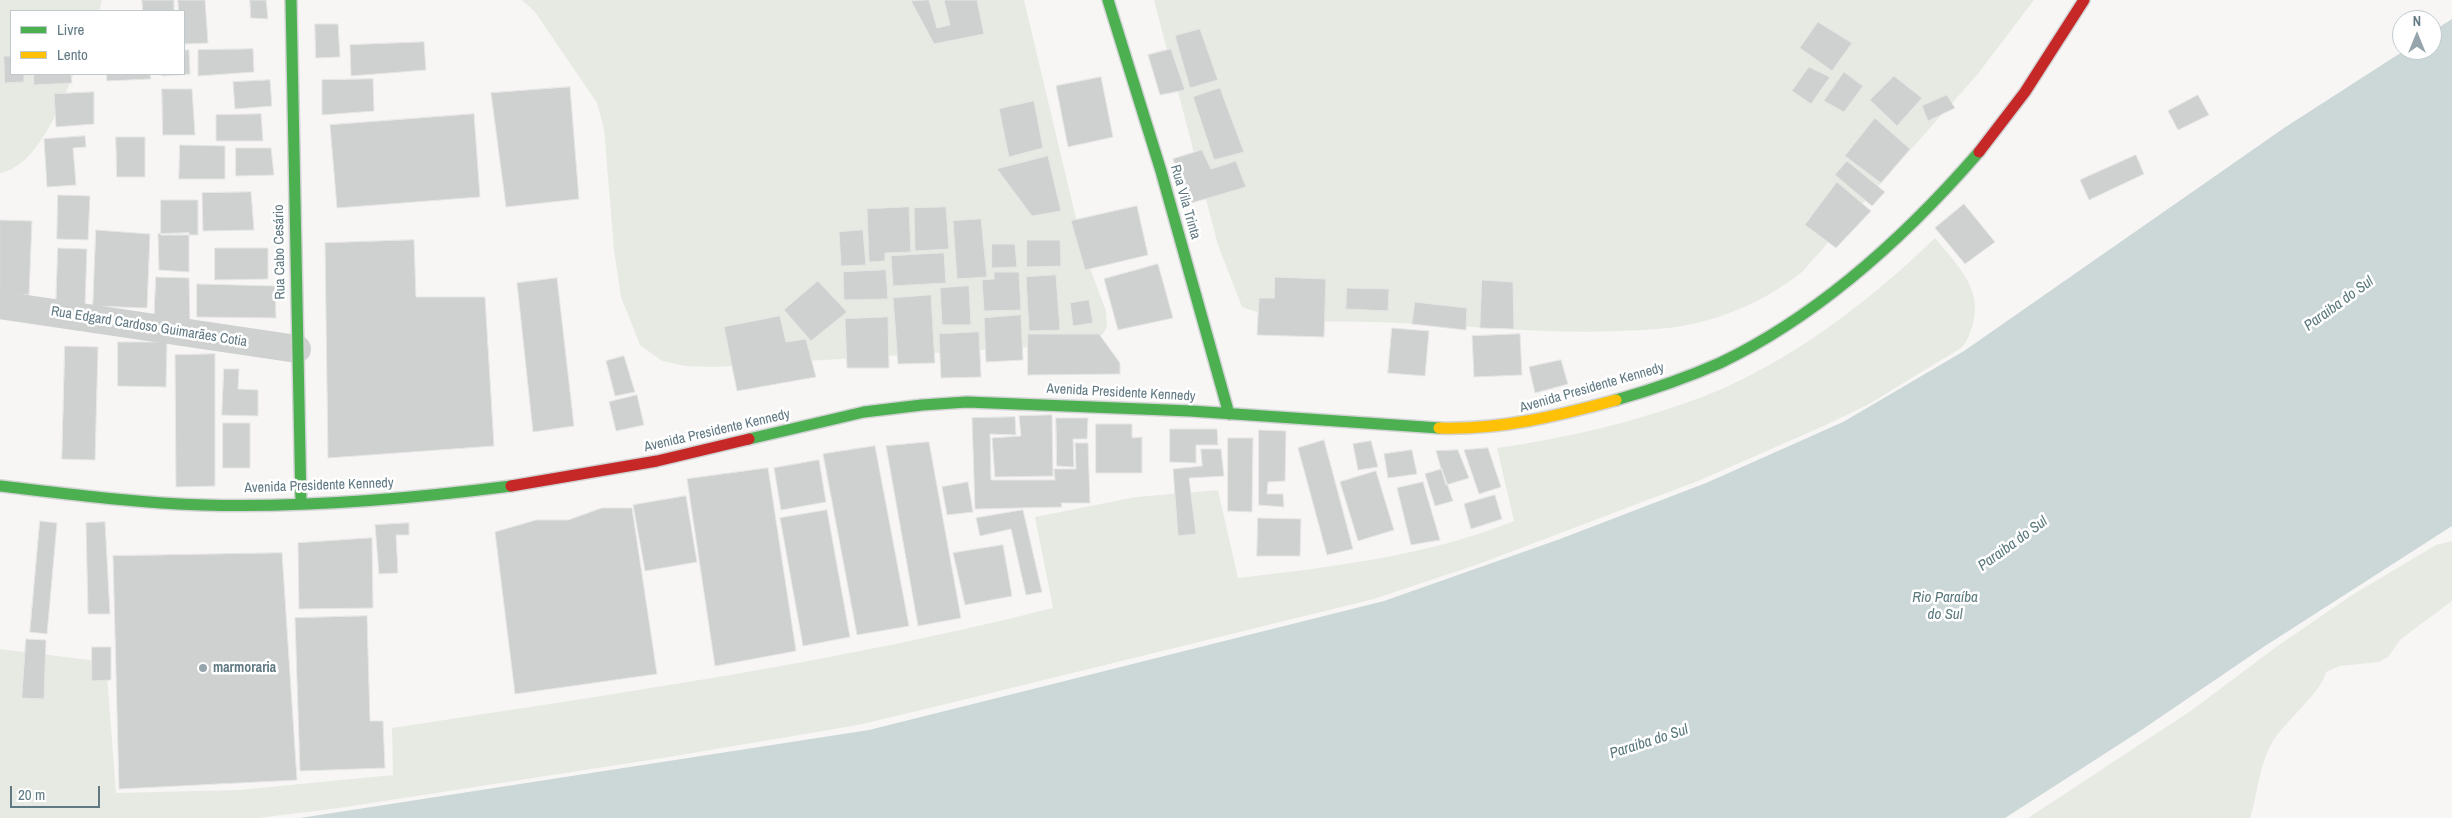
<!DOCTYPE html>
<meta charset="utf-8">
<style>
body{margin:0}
#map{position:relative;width:2452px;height:818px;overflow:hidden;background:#f7f6f5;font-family:"Archivo Narrow",sans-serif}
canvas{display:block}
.legend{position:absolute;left:10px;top:10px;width:175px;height:65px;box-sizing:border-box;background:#fff;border:1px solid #bfc9cd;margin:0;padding:6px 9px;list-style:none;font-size:15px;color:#607983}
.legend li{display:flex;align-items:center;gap:10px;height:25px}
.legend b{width:25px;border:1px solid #bfc9cd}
.north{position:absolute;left:2392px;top:10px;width:50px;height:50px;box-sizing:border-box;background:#fff;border:1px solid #bfc9cd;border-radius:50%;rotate:0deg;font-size:14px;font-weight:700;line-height:20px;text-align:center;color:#607983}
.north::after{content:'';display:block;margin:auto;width:18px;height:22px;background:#95a5ab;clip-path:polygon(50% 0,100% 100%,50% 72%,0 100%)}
.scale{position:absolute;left:10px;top:786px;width:90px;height:22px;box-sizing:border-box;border:2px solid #607983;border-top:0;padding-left:6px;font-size:15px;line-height:18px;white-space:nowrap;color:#607983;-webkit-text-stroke:4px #fff;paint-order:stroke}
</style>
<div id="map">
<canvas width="2452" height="818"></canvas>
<ul class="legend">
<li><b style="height:6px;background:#4caf50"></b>Livre</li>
<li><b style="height:6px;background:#ffc107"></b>Lento</li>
</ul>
<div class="north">N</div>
<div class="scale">20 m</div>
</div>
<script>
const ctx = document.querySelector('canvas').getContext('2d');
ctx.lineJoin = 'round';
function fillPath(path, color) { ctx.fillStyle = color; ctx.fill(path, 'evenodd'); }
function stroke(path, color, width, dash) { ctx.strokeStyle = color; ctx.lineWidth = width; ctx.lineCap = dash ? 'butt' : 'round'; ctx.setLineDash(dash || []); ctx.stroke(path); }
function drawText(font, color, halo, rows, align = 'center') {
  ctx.font = font + ' "Archivo Narrow",sans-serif'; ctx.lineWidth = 5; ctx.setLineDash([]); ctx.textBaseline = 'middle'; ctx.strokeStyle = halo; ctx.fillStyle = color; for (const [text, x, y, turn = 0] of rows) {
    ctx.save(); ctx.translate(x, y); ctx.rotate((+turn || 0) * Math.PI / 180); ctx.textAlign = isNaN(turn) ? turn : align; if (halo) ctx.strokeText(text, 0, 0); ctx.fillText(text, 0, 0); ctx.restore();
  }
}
fillPath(new Path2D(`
 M0,0h102l-3,11h-88v63h63c-14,31 -36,92 -74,99z
 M522,0h502l60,252 22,59 1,16 -5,8 -56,11 -332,21 -29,-1 -23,-5 -22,-16 -19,-48 -7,-47 -10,-121 -7,-26 -62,-91z
 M1154,0h880l-57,75 -175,197c-31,24 -62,40 -101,50 -27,7 -55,8 -82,9 -74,3 -147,-5 -220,-8 -51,-3 -109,3 -157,-16l-24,-62z
 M1935,238c21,26 48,50 38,86 -3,9 -5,17 -12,24l-92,56 -43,21 -128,56 -222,84 -102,34 -440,108 -76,18 -189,32 -330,51 -81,10h-258v-169l106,13 10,131 123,-3 154,-15 -1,-47c221,-34 444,-65 661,-120l-18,-91 101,-20 82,-7 20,88c93,-11 189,-22 276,-57l-17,-73c70,-10 139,-26 205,-51 86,-33 168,-96 233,-159z
 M2452,541v60l-51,38 -13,18 -9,5 -39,4 -14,6c-4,20 -40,48 -53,69 -14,23 -15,52 -23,77h-222l164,-108 84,-63 76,-52 84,-50z`), '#e7eae3');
fillPath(new Path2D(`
 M2452,19v507l-187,120 -125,85 -135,87h-1705l569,-88 515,-129 176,-62 146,-56 137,-61 121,-71 320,-223 121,-78h27v-18z`), '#ccd7d8');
const building = new Path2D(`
 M142,0h32v11h-31z
 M178,0h27l3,43 -24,1v-33h-5z
 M250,0h16l2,19 -17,-1z
 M929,0l8,28 13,-3 -6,-25h33l7,34 -50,10 -23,-43z
 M1818,22l34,21 -20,28 -32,-23z
 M315,24h23l2,33 -24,1z
 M1200,29l18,51 -28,8 -15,-52z
 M424,42l2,28 -75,6 -1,-31z
 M253,49l1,23 -56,4v-26z
 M1171,49l14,41 -25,5 -12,-40z
 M184,50h5l1,24 -28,2v-2h22z
 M4,56h7v18h13v8l-19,1z
 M1809,67l21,10 -19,27 -19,-13z
 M1844,72l19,14 -19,26 -20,-11z
 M34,74h37l1,9 -38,2z
 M107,74h43l1,5 -44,2z
 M1894,76l28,22 -25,28 -27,-26z
 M1101,77l12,60 -45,10 -12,-61z
 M373,79l1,32 -52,4v-35z
 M270,80l2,26 -37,3 -2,-27z
 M570,87l9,112 -73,8 -15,-114z
 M1220,88l24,64 -30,8 -21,-63z
 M162,89h30l3,46h-32z
 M94,92v32l-38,3 -2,-33z
 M1947,95l8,13 -27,13 -6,-15z
 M2198,95l11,20 -31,15 -10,-19z
 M1034,101l9,47 -34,9 -10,-48z
 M261,114l2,27h-47v-26z
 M474,114l6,83 -143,11 -7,-83z
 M1875,118l35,31 -29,34 -36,-27z
 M85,136l1,11 -13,1 3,37 -29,2 -3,-48z
 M116,137h29v40h-28z
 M180,145l45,1v33h-46z
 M236,148h35l3,27 -38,1z
 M1202,150l9,19 25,-8 10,26 -58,17 -15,-45z
 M2136,155l8,19 -55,26 -9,-20z
 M1048,156l13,55 -29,5 -35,-47z
 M1847,161l38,31 -13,14 -37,-31z
 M1837,182l34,29 -35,37 -31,-23z
 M251,192l3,38 -51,1 -1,-38z
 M58,195l32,1 -2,44 -31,-1z
 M161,200h37v35h-37z
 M1964,204l31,38 -30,22 -30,-36z
 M1137,206l11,49 -63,15 -14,-49z
 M909,207l2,45 -26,1v8l-16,1 -2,-53z
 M946,207l3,42 -34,2 -1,-43z
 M981,219l6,58 -30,2 -4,-58z
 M0,220l32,1 -3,74 -29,-2z
 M96,230l54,4 -3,74 -54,-2z
 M863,230l3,35 -25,1 -2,-34z
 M189,233v39l-30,-2 -1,-36z
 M414,240l2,57h69l9,149 -166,12 -3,-215z
 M1027,240h33l1,26 -34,1z
 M992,244h23l2,23 -25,1z
 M58,248l29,1 -2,56h-29z
 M215,248h53v31l-53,1z
 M944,253l2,30 -53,3 -2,-30z
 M1158,264l15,54 -55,12 -14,-51z
 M886,270l2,29 -44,1 -1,-28z
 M994,272h25l2,38 -37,1 -2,-31 12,-1z
 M1056,275l4,55 -31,1 -3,-54z
 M156,277l33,1 1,45h-36z
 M1275,277l51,2 -2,58 -67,-2 2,-37h15z
 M557,278l17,148 -41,6 -16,-149z
 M1482,280l31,2 1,47 -34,-1z
 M818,281l29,31 -36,29 -27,-31z
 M197,284l78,2 1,32 -79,-1z
 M969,286l2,39h-29l-2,-37z
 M1347,288l42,1 -1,22 -42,-2z
 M931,295l4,68 -37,1 -5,-66z
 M1089,300l4,23 -20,3 -3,-23z
 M1415,302l52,6 -1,22 -54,-6z
 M1021,315l2,45 -37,2 -2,-44z
 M780,316l6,26 20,-3 10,38 -79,14 -13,-64z
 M888,317l1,51h-42l-2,-49z
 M1392,328l37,3 -4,45 -37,-3z
 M979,332l2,45 -40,1 -2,-44z
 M1028,334h71l21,29v11l-92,1z
 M1520,334l2,41 -48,2 -2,-41z
 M118,342h49l-1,45 -48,-1z
 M65,346l33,1 -3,113 -33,-1z
 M215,354v132l-39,1 -1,-132z
 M624,356l11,36 -20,4 -9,-35z
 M1561,360l7,24 -33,9 -6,-26z
 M224,369h15l-1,20 20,1v26l-36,-1z
 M637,395l7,30 -28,6 -7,-29z
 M1052,415l1,61 -58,1 -3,-39 29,-2 -2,-20z
 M1015,417l1,18 -26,-1 1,46h64l-1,-11h22l-1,-26h13l2,60h-29l1,4 -87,2 -3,-91z
 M1056,418h32l-1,21h-14l1,28 -17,-1z
 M223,423h27v45h-27z
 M1096,424h36v14l10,-1v36h-46z
 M1170,429h47l1,16h-22v18l-26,-1z
 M1259,430l27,1 -1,50 -17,1 -1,12h16l1,13 -25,-2z
 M1228,438h25l-1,74 -24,-1z
 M1324,440l29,109 -26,6 -29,-107z
 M1371,441l7,26 -20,3 -5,-26z
 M929,442l32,176 -43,8 -32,-180z
 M875,446l34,180 -52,9 -34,-181z
 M1488,448l13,39 -22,7 -15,-44z
 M1201,449h20l3,27 -35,2 7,56 -18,2 -5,-67 29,-3z
 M1412,450l5,24 -29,4 -4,-24z
 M1458,450l11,28 -23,7 -10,-34z
 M819,460l7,42 -45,8 -7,-42z
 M768,468l28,183 -81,15 -28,-187z
 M1442,469l11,32 -18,5 -10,-32z
 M1376,471l18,59 -36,11 -18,-59z
 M968,482l5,30 -26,3 -5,-28z
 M1423,482l17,58 -29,5 -14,-57z
 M1495,495l7,24 -31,10 -7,-25z
 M686,496l11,66 -52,9 -12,-66z
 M602,508h30l25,166 -142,20 -20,-162 41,-12h32z
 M827,510l23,127 -47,9 -23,-128z
 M1023,510l19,82 -16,3 -15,-66 -31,7 -4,-18z
 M1258,518l43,1 -1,37h-43z
 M40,521l17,2 -10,111 -17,-2z
 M105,522l5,92h-22l-2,-91z
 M409,523v12h-13l2,38 -19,1 -4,-49z
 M372,538l1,70 -74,1 -1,-66z
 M1003,545l9,51 -47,9 -12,-52z
 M282,553l15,227 -178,9 -6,-233z
 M367,616l3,105h13l2,47 -85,3 -5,-153z
 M26,639l20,1 -2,59 -22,-1z
 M92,647h19v33l-19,1z`);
fillPath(building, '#cfd1d1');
stroke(building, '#e6e6e5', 1);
const fast = new Path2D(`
 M291,0l10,504
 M1108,0l53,171 68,243
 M1616,400c35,-10 70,-22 104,-37 100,-48 187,-128 259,-211
 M749,439l115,-27 58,-7 45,-3 224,9 248,17
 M0,486c68,8 136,17 204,19 103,3 205,-6 307,-19`);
const slow = new Path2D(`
 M1439,428c62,2 118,-12 177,-28`);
const jam = new Path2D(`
 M1979,152l46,-60 59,-92
 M511,486l146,-25 92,-22`);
stroke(fast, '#d1d3d4', 14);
stroke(slow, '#d1d3d4', 14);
stroke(jam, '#d1d3d4', 14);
stroke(new Path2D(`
 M0,305l297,44`), '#cfd0d0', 28);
stroke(fast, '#4caf50', 11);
stroke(slow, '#ffc107', 11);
stroke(jam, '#c62828', 11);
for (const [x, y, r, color] of [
 [203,668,5,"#95a5ab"]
]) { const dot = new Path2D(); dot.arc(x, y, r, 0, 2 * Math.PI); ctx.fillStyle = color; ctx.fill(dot); stroke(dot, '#fff', 2); }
drawText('14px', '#607983', '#fff', [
 ["Rua Vila Trinta",1185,202,74],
 ["Rua Cabo Cesário",280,252,-91],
 ["Rua Edgard Cardoso Guimarães Cotia",149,327,9],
 ["Avenida Presidente Kennedy",1592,388,-16],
 ["Avenida Presidente Kennedy",1121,393,3],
 ["Avenida Presidente Kennedy",717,431,-13],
 ["Avenida Presidente Kennedy",319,486,-2]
]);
drawText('bold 14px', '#607983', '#fff', [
 ["marmoraria",213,668]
], 'left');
drawText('italic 15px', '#5a797d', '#fff', [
 ["Paraiba do Sul",2339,304,-36],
 ["Paraiba do Sul",2013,544,-36],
 ["Rio Paraíba",1945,598],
 ["do Sul",1945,615],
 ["Paraiba do Sul",1649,742,-18]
]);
</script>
